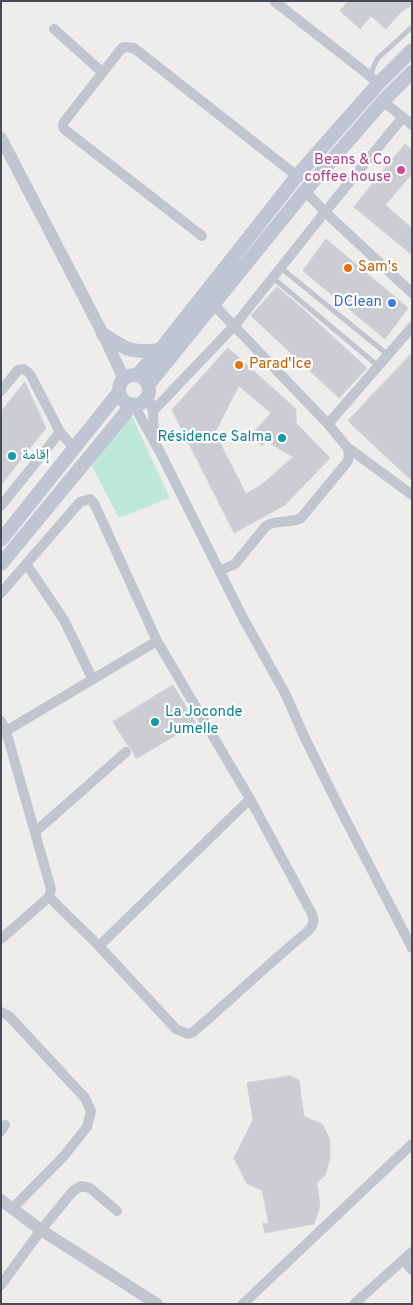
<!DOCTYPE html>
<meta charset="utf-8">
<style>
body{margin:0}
#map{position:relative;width:413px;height:1305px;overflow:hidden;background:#efedec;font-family:Overpass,sans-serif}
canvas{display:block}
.frame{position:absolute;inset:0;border:2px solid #474b57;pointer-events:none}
</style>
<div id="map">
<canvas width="413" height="1305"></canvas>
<div class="frame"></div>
</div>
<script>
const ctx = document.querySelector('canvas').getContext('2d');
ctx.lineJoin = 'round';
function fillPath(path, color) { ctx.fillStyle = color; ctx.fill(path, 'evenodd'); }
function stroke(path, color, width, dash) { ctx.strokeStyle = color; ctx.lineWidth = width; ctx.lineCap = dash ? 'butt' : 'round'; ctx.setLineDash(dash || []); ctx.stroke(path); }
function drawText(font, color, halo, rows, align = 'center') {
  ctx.font = font + ' Overpass,"Noto Naskh Arabic",sans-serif'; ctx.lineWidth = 4.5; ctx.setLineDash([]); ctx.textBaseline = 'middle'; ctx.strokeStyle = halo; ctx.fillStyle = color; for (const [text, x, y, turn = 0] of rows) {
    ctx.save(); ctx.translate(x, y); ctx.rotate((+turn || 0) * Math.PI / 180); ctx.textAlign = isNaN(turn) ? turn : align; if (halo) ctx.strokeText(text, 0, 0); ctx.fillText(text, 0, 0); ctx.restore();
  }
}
fillPath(new Path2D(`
 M130,412l40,86 -51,20 -30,-57z`), '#bee9d9');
const building = new Path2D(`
 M348,1h64v4l-11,7 -15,17 -15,-13 -11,13 -20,-18z
 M405,144l7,6v24l-27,31 27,23v27l-58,-48z
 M326,239l82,69 -23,31 -82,-68z
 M277,287l26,22 64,59 -28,30 -88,-82z
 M228,348l68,61v14l34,35 -45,47 -51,28 -62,-123zM239,386l32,27 -20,22 11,11 4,-5 27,16 -28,25 -19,12 -31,-61z
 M412,353v128l-64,-60z
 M25,382l21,46 -45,57v-73z
 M173,685l23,38 -60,36 -5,-11 -3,-2 -15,-24z
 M290,1076l9,4 5,36 18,8 8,15v20l-5,16 -8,8 3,23 -6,18 -49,9 -2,-10 6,1 -7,-34 -15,-6 -13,-26 19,-38 -6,-37z`);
fillPath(building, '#cccdd3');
stroke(building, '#d1d1d7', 1);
stroke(new Path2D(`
 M370,75l7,-16 35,-32
 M281,268l106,86
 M273,278l104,87`), '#c1c5d0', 5);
stroke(new Path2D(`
 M274,1l96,75 8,8
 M54,29l48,43
 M383,101l29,24
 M403,117l-78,95 87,81
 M202,236l-138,-107 -1,-4 1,-3 57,-73 4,-2 9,1 163,128
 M214,305l114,119 19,23 2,6 -1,8 -47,57c-11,6 -24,1 -35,8l-31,38 -16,7
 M1,391l17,-21 6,-1 6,5 30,58 14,16
 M148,395l5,16 1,28
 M134,405l27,49 82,164 43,77 17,39 31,63 78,151
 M153,411l82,-86 90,-113 -20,-21
 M328,424l84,-97
 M347,447l65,48
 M1,506l59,-74
 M27,565l37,55 28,58
 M1,593l79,-91 10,-3 4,4 63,138 93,158 62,115c3,8 1,12 -5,18 -39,32 -75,67 -114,100l-5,2 -12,-5 -77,-83 -50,-49
 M1,721l5,10 151,-90
 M1,732l5,-1 45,158 -2,8 -48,42
 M35,832l91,-80
 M99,946l151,-147
 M1,1012l8,4 76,82 6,13 -4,16 -24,30 -50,51
 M1,1131l4,-6
 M403,1260l9,10
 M1,1285l40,-55 32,-39 8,-5 9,2 27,23
 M243,1304l169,-160
 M354,1304l58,-52`), '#c1c5d0', 10);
stroke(new Path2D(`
 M1,138l102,196 21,45
 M1,1200l40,30 116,74`), '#c1c5d0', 12);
stroke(new Path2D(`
 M103,334c21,15 30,20 57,16
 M137,375l23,-25 137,-174 81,-92 34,-34
 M119 390a15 15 0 1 1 30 0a15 15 0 1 1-30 0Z
 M148,385l157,-194 78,-90 29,-29
 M1,540l118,-148
 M1,564l131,-159`), '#c0c5d3', 14);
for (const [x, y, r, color] of [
 [401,170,5,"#d1479c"],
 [348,268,5,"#e8710a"],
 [392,303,5,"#3f7fe0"],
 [239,365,5,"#e8710a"],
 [282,438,5,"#0f9aa8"],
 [12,456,5,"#0f9aa8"],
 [155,722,5,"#0f9aa8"]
]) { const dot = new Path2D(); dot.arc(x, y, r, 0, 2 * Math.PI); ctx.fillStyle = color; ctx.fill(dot); stroke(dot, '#fff', 2); }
drawText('15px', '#b23c85', '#fff', [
 ["Beans & Co",391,161],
 ["coffee house",391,178]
], 'right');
drawText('15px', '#c56008', '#fff', [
 ["Sam's",358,268],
 ["Parad'Ice",249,365]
], 'left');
drawText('15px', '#366cbe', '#fff', [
 ["DClean",382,303]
], 'right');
drawText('15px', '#0d838f', '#fff', [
 ["Résidence Salma",272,438,"right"],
 ["إقامة",22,456],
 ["La Joconde",165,713],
 ["Jumelle",165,730]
], 'left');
</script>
